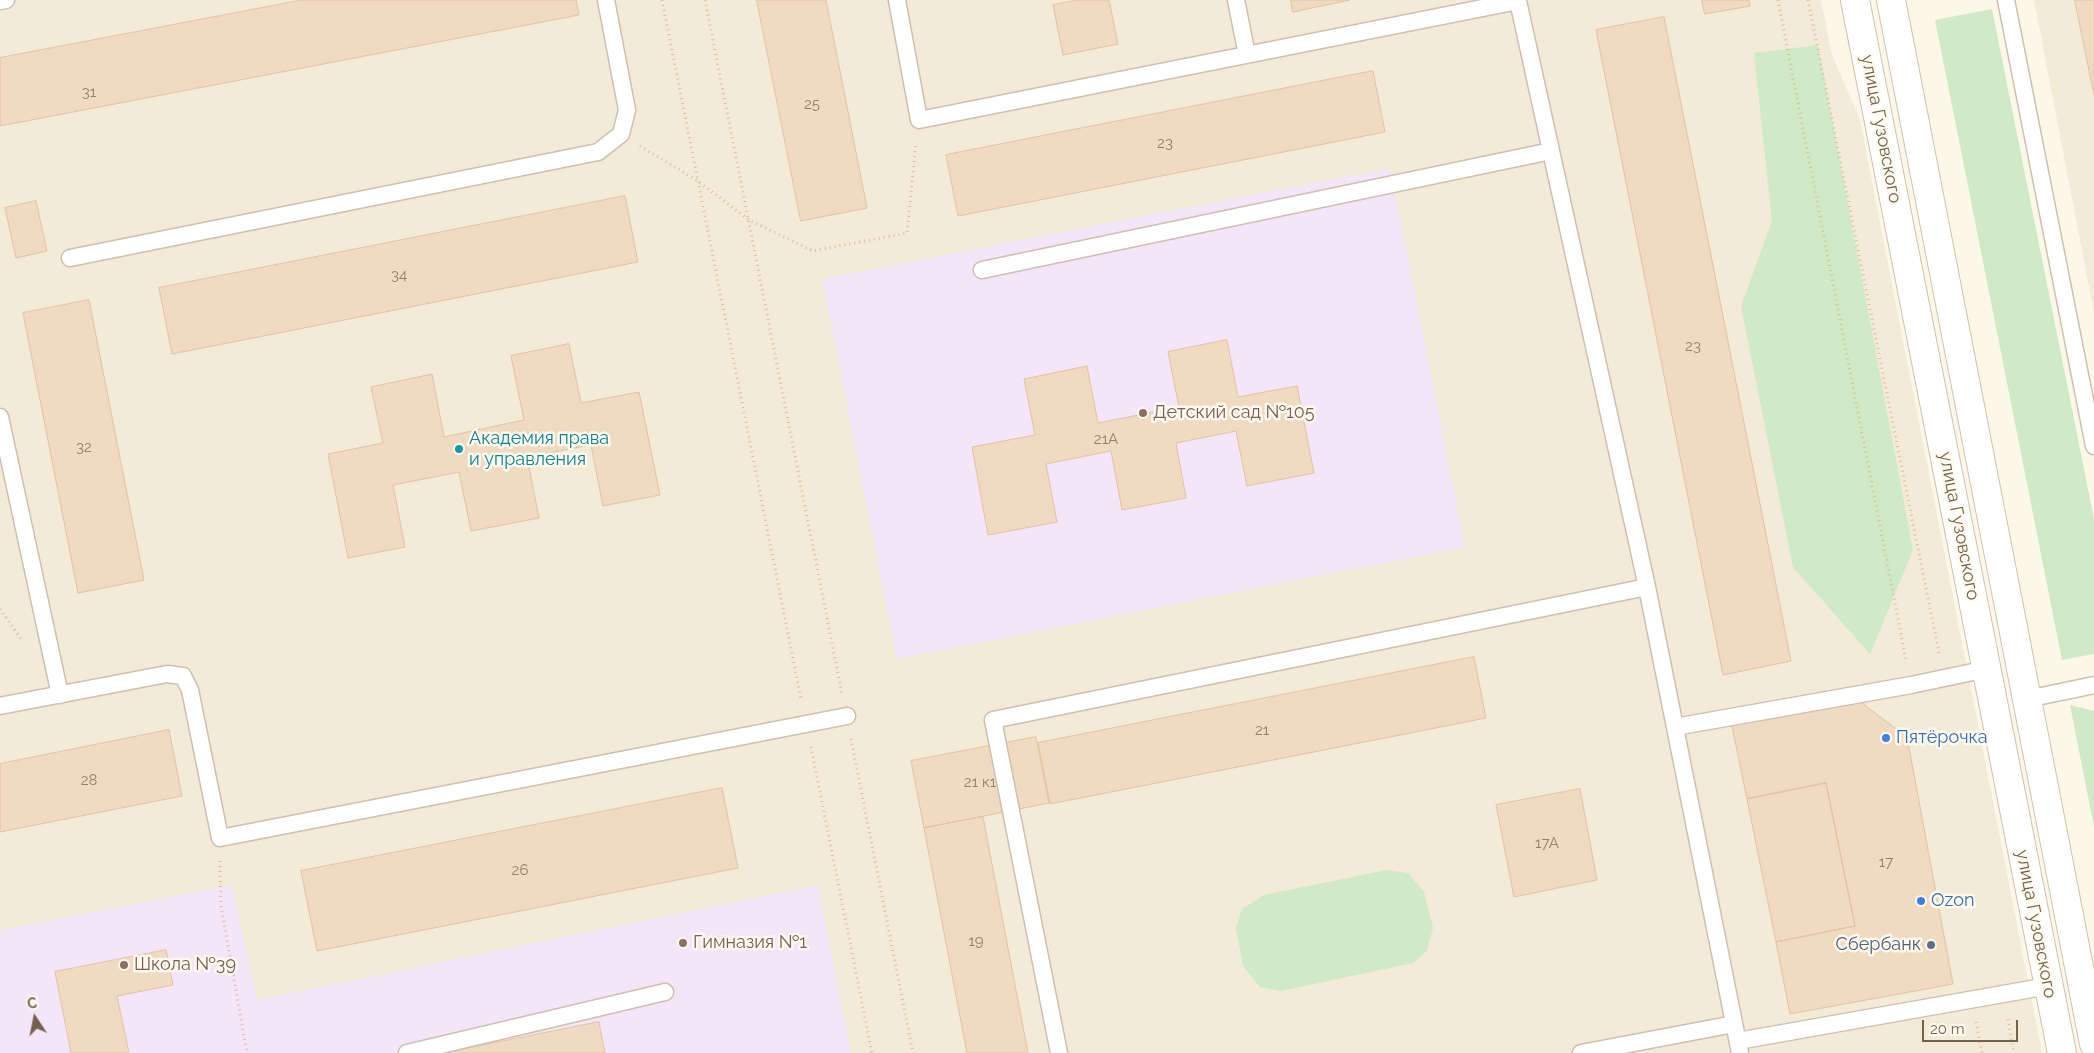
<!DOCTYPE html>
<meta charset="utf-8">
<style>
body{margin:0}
#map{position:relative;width:2094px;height:1053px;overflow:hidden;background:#fcf7e8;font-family:Raleway,sans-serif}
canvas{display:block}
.north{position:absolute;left:10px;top:993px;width:50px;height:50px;-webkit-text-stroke:4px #fefaef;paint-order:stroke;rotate:349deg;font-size:14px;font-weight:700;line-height:20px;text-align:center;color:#75614d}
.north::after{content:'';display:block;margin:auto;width:18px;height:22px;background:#75614d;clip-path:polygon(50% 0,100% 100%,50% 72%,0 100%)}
.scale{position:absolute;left:1922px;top:1020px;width:96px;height:22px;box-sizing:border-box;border:2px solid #75614d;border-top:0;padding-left:6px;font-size:15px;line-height:18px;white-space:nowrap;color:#75614d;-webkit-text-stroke:4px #fefaef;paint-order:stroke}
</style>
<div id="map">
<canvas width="2094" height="1053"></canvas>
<div class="north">С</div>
<div class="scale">20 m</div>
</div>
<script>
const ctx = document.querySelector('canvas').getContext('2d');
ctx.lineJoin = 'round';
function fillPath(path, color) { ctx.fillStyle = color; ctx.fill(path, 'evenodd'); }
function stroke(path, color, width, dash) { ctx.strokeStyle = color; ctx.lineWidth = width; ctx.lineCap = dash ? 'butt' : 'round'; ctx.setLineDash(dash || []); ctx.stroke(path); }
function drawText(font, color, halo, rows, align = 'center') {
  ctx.font = font + ' Raleway,sans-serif'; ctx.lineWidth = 5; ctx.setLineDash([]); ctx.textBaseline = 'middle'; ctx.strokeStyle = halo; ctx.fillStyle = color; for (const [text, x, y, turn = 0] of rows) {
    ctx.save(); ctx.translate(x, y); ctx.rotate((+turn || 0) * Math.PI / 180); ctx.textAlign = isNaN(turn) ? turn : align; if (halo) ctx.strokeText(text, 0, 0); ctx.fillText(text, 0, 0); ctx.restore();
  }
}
fillPath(new Path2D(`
 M0,0h1821l11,55 28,65 182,933h-2042z
 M2034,0h60v313z`), '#f3ead7');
fillPath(new Path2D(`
 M1390,168l75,379 -568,112 -75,-380z
 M232,885l25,115 561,-115 33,168h-851v-123z`), '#f4e5f8');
fillPath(new Path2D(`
 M1992,9l102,510v135l-32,6 -127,-640z
 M1818,45l95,505 -43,104 -77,-87 -52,-261 31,-85 -18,-168z
 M2070,705l24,6v116z
 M1387,870l21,3 16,19 9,36 -6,22 -14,13 -132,28 -21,-4 -17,-21 -7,-38 6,-19 22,-14z`), '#d0e9c7');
const building = new Path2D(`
 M302,0h274l3,15 -579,111v-68z
 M757,0h69l41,208 -66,13z
 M1078,0h31l9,44 -55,11 -10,-50z
 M1291,0h59l-57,12z
 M1702,0h47l1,6 -45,8z
 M2075,0h19v95z
 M1664,17l127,644 -68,14 -127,-645z
 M1373,71l12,61 -427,84 -12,-61z
 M625,196l13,66 -466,92 -13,-66z
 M36,201l11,50 -31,7 -11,-50z
 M89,300l55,280 -66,13 -55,-280z
 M1227,340l11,57 59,-11 17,87 -67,13 -11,-55 -60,12 10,55 -64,12 -11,-59 -65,13 11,58 -69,13 -16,-88 63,-12 -11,-56 63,-13 11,57 81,-16 -11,-55z
 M569,344l12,59 58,-11 21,103 -57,11 -12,-61 -64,12 12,61 -68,13 -12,-59 -66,13 12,62 -57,11 -20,-104 55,-11 -12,-56 61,-13 12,63 80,-17 -13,-64z
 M1474,657l12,61 -436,86 -12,-61z
 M1858,700l49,37 46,247 -163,30 -14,-72 79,-16 -29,-143 -79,16 -15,-73z
 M169,730l13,66 -182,36v-68z
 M1036,737l13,66 -125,25 -13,-67z
 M1826,783l29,143 -79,16 -29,-143z
 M722,788l16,80 -421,83 -16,-80z
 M1580,789l17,91 -83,17 -18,-92z
 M983,817l45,236h-61l-43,-225z
 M166,950l7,35 -56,11 12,57h-58l-16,-81z
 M599,1022l6,31h-150v-2z`);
fillPath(building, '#f0dac1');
stroke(building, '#e2c3a2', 1);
const service = new Path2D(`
 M897,0l22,120 599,-119 129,586 93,466
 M1236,0l11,55
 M2006,0l88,446
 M0,1l6,-1
 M70,258l528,-106 23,-18 6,-24 -21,-110
 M982,270l569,-119
 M0,417l60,278
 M2027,699l67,-14
 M0,706l167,-32 16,2 7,14 30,148 627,-122
 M1675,727l236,-42 76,-16
 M1738,1041l310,-55
 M407,1053l258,-61
 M1059,1053l-66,-333 654,-133
 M1581,1053l153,-29`);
const secondary = new Path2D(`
 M1855,0l207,1053
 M1891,0l203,1044`);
stroke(service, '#cdc0af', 19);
stroke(secondary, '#d0c1ac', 30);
stroke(new Path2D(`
 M662,0l139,699
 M705,0l137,694
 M1778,0l128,660
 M1808,0l131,653
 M640,146l58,35 51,39 64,31 94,-18 9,-90
 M0,609l21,30
 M851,739l62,314
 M811,747l61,306
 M220,861l1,45 26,147
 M2008,1019l6,34
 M1976,1022l6,31`), '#d5bea4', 3, [1, 4]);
stroke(service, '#fff', 16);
stroke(secondary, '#fff', 28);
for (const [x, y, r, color] of [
 [1143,413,5,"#8d6e63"],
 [459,449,5,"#0f9aa8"],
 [1886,738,5,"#3f7fe0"],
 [1921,901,5,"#3f7fe0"],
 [683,943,5,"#8d6e63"],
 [1931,945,5,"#5c6f8a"],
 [124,965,5,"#8d6e63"]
]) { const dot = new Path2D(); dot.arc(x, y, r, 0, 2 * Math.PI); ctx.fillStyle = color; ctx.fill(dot); stroke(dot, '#fefaef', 2); }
drawText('15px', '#947f6a', null, [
 ["31",89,92],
 ["25",812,104],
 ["23",1165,143],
 ["34",399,275],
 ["23",1693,346],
 ["21А",1106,439],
 ["32",84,447],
 ["21",1262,730],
 ["28",89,780],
 ["21 к1",980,782],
 ["17А",1547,843],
 ["17",1886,862],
 ["26",520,870],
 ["19",976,941]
]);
drawText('18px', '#75614d', '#fefaef', [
 ["улица Гузовского",1881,129,79],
 ["улица Гузовского",1959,526,79],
 ["улица Гузовского",2036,924,79]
]);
drawText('18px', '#785e54', '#fefaef', [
 ["Детский сад №105",1153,413],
 ["Гимназия №1",693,943],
 ["Школа №39",134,965]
], 'left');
drawText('18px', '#0d838f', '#fefaef', [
 ["Академия права",469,439],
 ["и управления",469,460]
], 'left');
drawText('18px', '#366cbe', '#fefaef', [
 ["Пятёрочка",1896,738],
 ["Ozon",1931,901]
], 'left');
drawText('18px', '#4e5e75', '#fefaef', [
 ["Сбербанк",1921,945]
], 'right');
</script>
